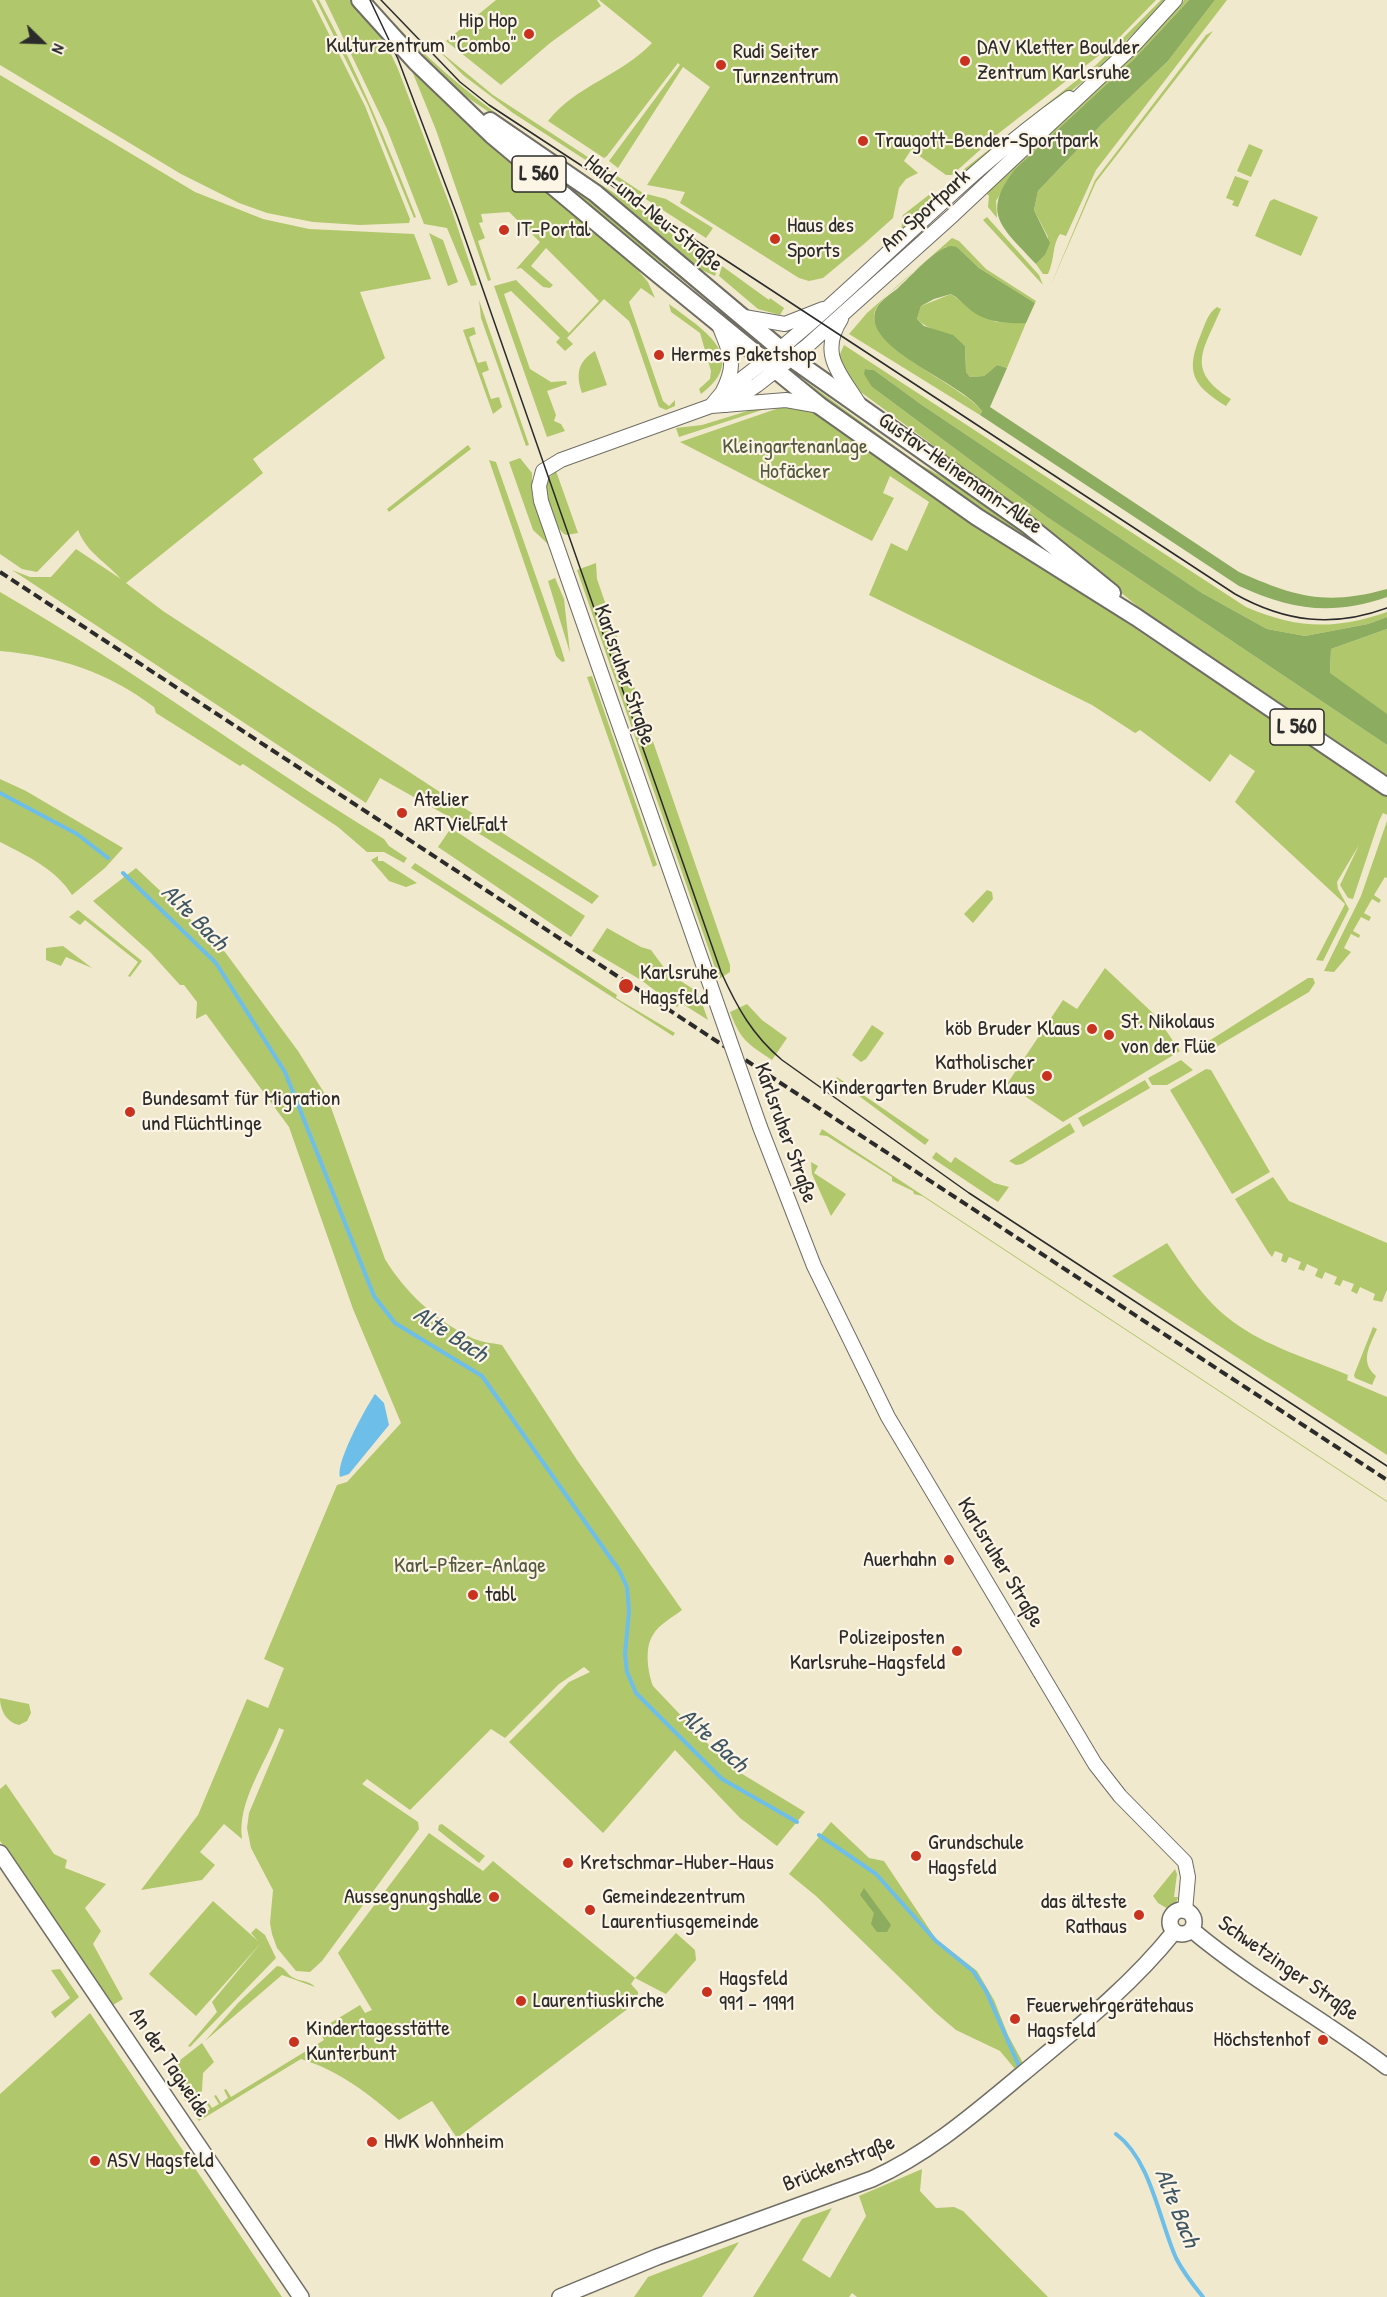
<!DOCTYPE html>
<meta charset="utf-8">
<style>
body{margin:0}
#map{position:relative;width:1387px;height:2297px;overflow:hidden;background:#f1e9ce;font-family:"Patrick Hand",sans-serif}
canvas{display:block}
.north{position:absolute;left:12px;top:12px;width:60px;height:60px;-webkit-text-stroke:4px #fcf5e5;paint-order:stroke;rotate:113deg;font-size:16px;font-weight:700;line-height:24px;text-align:center;color:#2b2b2b}
.north::after{content:'';display:block;margin:auto;width:21px;height:27px;background:#2b2b2b;clip-path:polygon(50% 0,100% 100%,50% 72%,0 100%)}
</style>
<div id="map">
<canvas width="1387" height="2297"></canvas>
<div class="north">N</div>
</div>
<script>
const ctx = document.querySelector('canvas').getContext('2d');
ctx.lineJoin = 'round';
function fillPath(path, color) { ctx.fillStyle = color; ctx.fill(path, 'evenodd'); }
function stroke(path, color, width, dash) { ctx.strokeStyle = color; ctx.lineWidth = width; ctx.lineCap = dash ? 'butt' : 'round'; ctx.setLineDash(dash || []); ctx.stroke(path); }
function drawText(font, color, halo, rows, align = 'center') {
  ctx.font = font + ' "Patrick Hand",sans-serif'; ctx.lineWidth = 4.5; ctx.setLineDash([]); ctx.textBaseline = 'middle'; ctx.strokeStyle = halo; ctx.fillStyle = color; for (const [text, x, y, turn = 0] of rows) {
    ctx.save(); ctx.translate(x, y); ctx.rotate((+turn || 0) * Math.PI / 180); ctx.textAlign = isNaN(turn) ? turn : align; if (halo) ctx.strokeText(text, 0, 0); ctx.fillText(text, 0, 0); ctx.restore();
  }
}
fillPath(new Path2D(`
 M0,0h312l53,106 45,113 -1,4 -49,2 -47,-3 -46,-9 -28,-10 -58,-29 -181,-109z
 M316,0h3c38,70 68,143 97,217l-2,1 -46,-113z
 M325,0h28l29,35 16,34 54,142 25,74 -6,1 -24,-58 -23,-4 -37,-95z
 M496,0h101l4,6 -51,37 -49,42 -55,-44z
 M599,0h557l-45,46 -112,87 -47,42h-6l-35,-25 -7,11 14,12 -12,6 -7,9 -6,30 -29,26 -41,34 -14,3 -10,-3 -119,-75 5,-11 -38,-7 63,-98 -27,-20 -65,101 -9,-7 71,-96 -2,-2 -71,93 -3,2 -56,-37c27,-35 74,-46 104,-78z
 M1161,0h6l-72,72 -128,102 -4,-4 133,-105z
 M1184,0h5l-54,58 -119,110 -20,33 1,17 -9,-11 1,-11 -3,-3 156,-147z
 M1215,0h12l-131,170 -30,66 -6,-2c-8,11 -5,25 -12,40h-5l-7,-10 9,-9 3,-18 -14,-27 4,-19 64,-67 66,-63z
 M394,23c86,93 201,156 306,225l-1,2 20,14 -4,12 -20,-9 -110,-91 -132,-88 -62,-61z
 M1213,31l-117,151 -46,105 45,-107 111,-145z
 M437,49l56,46 150,98 23,6 47,29 -7,10 -193,-125 -50,-38z
 M410,66l211,185 27,31 7,16 -14,-10 -12,14 34,99 6,5 6,-6v6l-9,4 -7,-3 -27,-79 -3,-7 -25,-22 -37,39 6,6 -8,7 -9,-9 4,-4 -49,-47 -7,3 26,75 21,13 15,-1 1,3 -20,7 9,24 -2,6 7,3 4,7 -18,6 -53,-151 22,-6 53,53 30,-32 -53,-53 -15,18 22,19 -3,3 -7,-1 -22,-19 -5,1 24,-27 -31,-30 -28,2 2,8 -4,1 6,15 -7,3 13,39 -3,1 -52,-151z
 M0,75l195,117 68,27 46,10 105,5 17,45 -71,13 25,66 -132,101 10,14 -137,110 37,28 436,285 -7,8 -109,-68 -103,-58 -14,25 -354,-233 18,7h21l25,-28 45,30c-15,-17 -34,-26 -43,-49l-41,42 -15,-3 -22,-15z
 M1249,144l14,6 -12,27 -14,-6z
 M538,160l80,60 146,122 -3,2c-74,-62 -151,-120 -225,-181z
 M1235,176l14,5 -11,26 -6,-2 2,-4 -8,-3z
 M930,194l4,1 2,5 -35,31 2,-16z
 M1274,199l44,18 -17,39 -46,-20 15,-35z
 M987,217l52,58 4,10 -60,-65z
 M429,233l14,7 15,42 -10,4z
 M952,238l7,3 27,28 50,32 -1,2 -56,-35 -22,-21h-11c-19,14 -52,39 -67,57 -30,36 86,82 103,107l-2,4 -131,-81 18,-21z
 M722,266l47,34 1,-2 14,10 -4,7 -22,-6 -39,-33z
 M951,294l27,20 18,8 30,1 -19,45 -10,-3 -13,11 -14,1 -4,-5 -1,-26c-19,-17 -34,-13 -48,-27l4,-13z
 M479,300l50,145 -3,1 -45,-128z
 M669,304c31,24 83,52 32,90l-2,-5 11,-10 1,-8 -11,-38 -29,-21z
 M1217,307l4,2c-18,42 -36,61 10,90l-5,7c-34,-21 -41,-34 -25,-72 4,-10 7,-21 16,-27z
 M474,327l2,7 -7,3 9,26 8,-2 3,9 -7,3 9,26 8,-2 3,10 -9,7 -30,-84z
 M844,345l402,262c52,22 88,23 141,5v5l-19,7 -63,12 -38,-7 -65,-36 -280,-188 -48,-35 -9,-1 7,18 175,130 340,228v33l-234,-159 -62,-51 -132,-100 -29,-25 -68,-50 -8,-7 -18,-31 4,-1z
 M595,351l12,34 -25,8c-6,-18 -5,-31 13,-42z
 M800,377l119,87 24,13 70,44 68,53 -128,-81 -156,-113z
 M783,404l26,5 15,7 328,224 235,155v20l-4,-2 -4,8 -26,78 -5,-1 -8,-13 19,-40 -22,37 1,7 11,20 -26,52 -7,-1 29,-56 -110,-102 20,-31 -25,-17 -20,28 -70,-52 -5,3 -43,-28 -223,-110 22,-52 16,8 22,-49 -39,-26 -7,17 11,5 -22,43 -192,-99 102,-35z
 M764,406l7,1 -92,30 -3,-9 26,-3z
 M468,445l3,4 -82,63 -2,-3z
 M520,458l12,15v22l19,52 -18,-17 -24,-68z
 M489,460l7,2 65,186 4,13 -3,1 -6,-6z
 M556,471l22,62 -12,2c-13,-7 -23,-40 -19,-55z
 M596,563l1,16 133,386v7l-11,7 -142,-409z
 M555,578l9,21 6,54 -22,-72z
 M0,592c132,76 254,168 384,247l5,7 18,12 -3,5 -20,-11h-17l-29,-25 -95,-63 -3,2 -84,-53 -2,-6c-46,-35 -96,-51 -154,-56z
 M1387,629v86l-57,-41 1,-25z
 M592,676l65,189 -4,2 -66,-190z
 M0,779l26,12 97,57 -18,20 -33,27c-16,-26 -45,-39 -72,-53z
 M1387,821v57l-2,-1 -11,18 7,5 -2,3 -7,-4 -8,14 7,4 -2,4 -8,-4 -8,14 7,4 -1,3 -8,-4 -7,14 7,4 -17,20 -10,-1 37,-75z
 M451,828l134,88 -14,21 -133,-90z
 M378,856v5h5l34,22 -11,4 -17,-6 -18,-21z
 M415,863l202,132 -1,3 59,35 -2,3 -262,-168z
 M136,868l89,84 73,99 30,48 57,160c20,33 50,61 85,78 9,5 22,6 32,8l75,115 105,150c-9,7 -24,15 -29,25 -9,13 -5,38 0,51l76,80 76,46 -28,34 -37,-28 -65,-68 -72,83 -94,-91 60,-60 21,-10 -6,-5 -25,17 -54,54 -14,-9 -81,81 -43,-31 -5,5 56,38 1,7 -97,132 -12,11 -14,-1 -19,-23 -5,-14 -2,-11 3,-33 -22,-42 -4,-20 2,-15 35,-83 -5,-2c-13,35 -42,73 -37,111l-18,-15 -24,28 15,13 -13,15 -61,10 57,-75 49,-116 21,9 16,-40 -20,-9 73,-174 10,-3 54,-59 -48,-114 -64,-182 -83,-113 -10,5 1,-17 -13,-17h-4l-30,-33 -57,-51z
 M987,890l5,2 1,7 -20,24 -9,-9z
 M78,910l64,51 -12,16 -2,-1 10,-14 -53,-42 -5,5 -11,-8z
 M607,928l34,19 10,3 17,23 30,19 10,28 -27,-17 -4,4 -36,-27 -49,-29z
 M63,946l29,22 -26,-11 -5,9 -15,-6v-12z
 M1105,968l51,48 24,35 -117,71 -56,-38 56,-84 14,9z
 M1308,978h5l2,5 -6,9 -103,61 -5,-7z
 M747,1004l15,16 25,18 -15,22c-25,-17 -31,-19 -42,-48z
 M872,1025l12,8 -18,26 -5,3 -9,-7z
 M1181,1060l12,10 -26,15h-15l-4,-7z
 M1206,1069l5,1 59,102 -38,22 -62,-104z
 M837,1077l92,63 -4,5 -89,-66z
 M1145,1080l5,8 -67,39 -5,-9z
 M1070,1123l5,9 -53,32 -6,1 -7,-4z
 M822,1129l565,372v1l-433,-285 -32,-21 -8,-2 -1,-3 -21,-10v-4l-65,-41 -8,-1z
 M936,1152l15,11 4,-6 39,26 15,4 -11,15 -66,-44z
 M811,1162l7,4 -4,7 32,21 -15,22 -19,-42z
 M1273,1177l16,24 98,42v47l-5,12 -9,-2 2,-6 -15,-7 -3,7 -6,-3 3,-7 -11,-4 -3,6 -6,-2 3,-7 -12,-5 -3,7 -7,-3 3,-7 -11,-5 -3,7 -6,-2 3,-7 -12,-5 -3,6 -5,-2 2,-7 -8,-3 -3,6 -4,-5 -33,-53z
 M1167,1243c18,27 38,58 65,78 33,25 78,38 116,54l-1,5 40,17v58l-275,-179z
 M1373,1327l4,2c-7,16 -18,33 -1,47l-4,9 -17,-7 -1,-3z
 M0,1698l29,6 2,9 -4,8 -8,4c-13,-3 -19,-15 -19,-27z
 M6,1784l48,70 13,6 -2,8 41,16 -21,24 16,23 -8,13 30,55 -10,6 -113,-164v-52z
 M831,1822l38,36 15,3 52,78 41,32 17,29 14,35 15,28 -8,6 -15,-18 -44,-21 -20,-17 -120,-117 -27,-22z
 M442,1824l43,32 -6,7 -41,-33 1,-5z
 M429,1833l54,38 10,-10 142,117 41,-45 19,17 1,10 -30,34 -31,-16 -4,6 7,8v9l-181,137 -25,-37 -33,19c-30,-26 -59,-49 -98,-61l-102,62 -8,-11 6,-4 6,8 7,-5 -5,-8 2,-1 5,8 7,-4 -5,-8 2,-1 5,8 7,-5 -4,-8 2,-1 5,8 93,-57 -5,-10 41,-25 5,8 7,-3 -34,-57z
 M1175,1869l2,5 -3,23h4l-3,10 -7,2 -10,-6 -5,-7z
 M213,1901l45,40 -7,-8 5,-5 9,7 11,23 -86,89 -2,-1 29,-34 -5,-10 49,-59 -65,73 -47,-42z
 M277,1966c8,1 9,7 15,11 8,5 17,3 23,10l-33,-12 -77,66 33,-38z
 M60,1969l19,28 -24,21 -4,-6 19,-14 -19,-28z
 M90,2013l192,284h-282v-203z
 M202,2043l12,19 -11,11 -1,18 -16,11 -20,-31z
 M922,2169l-2,22 16,17 18,-1 9,4 85,86h-191l-5,-4 -3,4h-96l49,-78 30,-11 -30,52 28,18 36,-62 -7,-20z
 M739,2242l-37,55h-68l14,-20z`), '#b1c76b');
fillPath(new Path2D(`
 M1189,0h26l-47,61 -66,63 -64,67 -4,19 16,33 -5,12 -9,9c-35,-38 -56,-50 -20,-96l119,-110z
 M950,246l7,1 22,21 56,35 -9,20c-21,1 -44,-1 -60,-17 -6,-5 -8,-8 -15,-12l-17,5 -13,7 -4,13 7,7 29,9 12,11 1,26 4,5 14,-1 13,-11 10,3 -17,39 249,165c57,25 86,34 148,17v8c-55,19 -96,13 -148,-11l-259,-171 2,-4c-20,-29 -117,-61 -107,-99 3,-10 14,-17 22,-23 13,-12 37,-39 53,-43z
 M865,369l9,1 48,35 280,188 65,36 38,7 63,-12 19,-7v12l-56,20 -1,24 57,41v31l-340,-228 -175,-130 -8,-13z
 M864,1888l27,37 -4,7h-10l-6,-8 3,-11 -14,-18z`), '#8cac5f');
fillPath(new Path2D(`
 M375,1394l9,9 5,22 -40,49 -9,3c-5,-14 26,-70 35,-83z`), '#6dbee9');
stroke(new Path2D(`
 M0,793l77,41 31,24
 M123,873l93,90 69,109 89,224 21,27 87,53 137,194 8,17 2,24 -4,43 2,18 9,21 86,86 75,43
 M819,1835l57,39 60,67 37,30 13,20 33,75
 M1116,2134c35,26 43,86 60,124 7,14 18,28 27,39`), '#6dbee9', 4);
const tertiary = new Path2D(`
 M744,317l41,7 38,-15
 M841,319c-23,36 0,55 18,85
 M718,322c11,31 21,39 4,71
 M727,405l30,-20 50,-39 146,-131 180,-169 42,-46
 M711,406l10,-12c125,-88 223,-208 348,-296
 M614,710l-73,-209 -2,-15 4,-15 18,-11 150,-54 75,-6 34,6
 M760,1127l54,139 74,151 207,347 25,32 65,66 3,15 -3,34`);
const secondary = new Path2D(`
 M0,1853l301,444
 M1170 1922a12 12 0 1 1 24 0a12 12 0 1 1-24 0Z
 M1192,1930c61,51 131,89 195,137
 M560,2297l97,-40 215,-78c56,-25 102,-65 149,-104 54,-45 109,-88 153,-143`);
const primary = new Path2D(`
 M360,0l56,62 76,73 160,134 168,137 157,111 159,100 251,170
 M490,121l105,72 196,165 237,167 84,68`);
stroke(tertiary, '#706e64', 16);
stroke(secondary, '#706e64', 18);
stroke(primary, '#706e64', 20);
stroke(tertiary, '#fff', 14);
stroke(secondary, '#fff', 15);
stroke(primary, '#fff', 16);
stroke(new Path2D(`
 M370,0l28,59 60,159 263,754c16,35 31,63 61,88l187,133 418,273
 M381,0l79,82 29,23 746,489c50,28 98,34 152,14`), '#2b2b2b', 1.5);
stroke(new Path2D(`
 M0,572l1387,908`), '#2b2b2b', 4, [9, 4.5]);
const tertiaryBridge = new Path2D(`
 M614,710l146,417`);
stroke(tertiaryBridge, '#706e64', 16, []);
stroke(tertiaryBridge, '#fff', 14);
for (const [x, y, r, color] of [
 [529,34,6,"#c8321e"],
 [965,61,6,"#c8321e"],
 [721,65,6,"#c8321e"],
 [863,141,6,"#c8321e"],
 [504,230,6,"#c8321e"],
 [775,239,6,"#c8321e"],
 [659,355,6,"#c8321e"],
 [402,813,6,"#c8321e"],
 [626,986,8,"#c8321e"],
 [1092,1029,6,"#c8321e"],
 [1109,1035,6,"#c8321e"],
 [1047,1076,6,"#c8321e"],
 [130,1112,6,"#c8321e"],
 [949,1560,6,"#c8321e"],
 [473,1595,6,"#c8321e"],
 [957,1651,6,"#c8321e"],
 [916,1856,6,"#c8321e"],
 [568,1863,6,"#c8321e"],
 [494,1897,6,"#c8321e"],
 [590,1910,6,"#c8321e"],
 [1139,1915,6,"#c8321e"],
 [707,1992,6,"#c8321e"],
 [521,2001,6,"#c8321e"],
 [1015,2019,6,"#c8321e"],
 [1323,2040,6,"#c8321e"],
 [294,2042,6,"#c8321e"],
 [372,2142,6,"#c8321e"],
 [95,2161,6,"#c8321e"]
]) { const dot = new Path2D(); dot.arc(x, y, r, 0, 2 * Math.PI); ctx.fillStyle = color; ctx.fill(dot); stroke(dot, '#fcf5e5', 2); }
for (const [x, y, w] of [
 [539,174,54],
 [1297,727,54]
]) { const box = new Path2D(); box.roundRect(x - w / 2, y - 18, w, 36, 4.5); ctx.fillStyle = '#fcf5e5'; ctx.fill(box); stroke(box, '#2b2b2b', 1.5); }
drawText('bold 21px', '#2b2b2b', null, [
 ["L 560",539,174],
 ["L 560",1297,727]
]);
drawText('22px', '#2b2b2b', '#fcf5e5', [
 ["Hip Hop",517,21,"right"],
 ["Kulturzentrum \"Combo\"",517,46,"right"],
 ["DAV Kletter Boulder",977,48],
 ["Zentrum Karlsruhe",977,73],
 ["Rudi Seiter",733,52],
 ["Turnzentrum",733,77],
 ["Traugott-Bender-Sportpark",875,141],
 ["Haus des",787,226],
 ["Sports",787,251],
 ["IT-Portal",516,230],
 ["Hermes Paketshop",671,355],
 ["Atelier",414,800],
 ["ARTVielFalt",414,825],
 ["Karlsruhe",640,973],
 ["Hagsfeld",640,998],
 ["St. Nikolaus",1121,1022],
 ["von der Flüe",1121,1047],
 ["köb Bruder Klaus",1080,1029,"right"],
 ["Katholischer",1035,1063,"right"],
 ["Kindergarten Bruder Klaus",1035,1088,"right"],
 ["Bundesamt für Migration",142,1099],
 ["und Flüchtlinge",142,1124],
 ["Auerhahn",937,1560,"right"],
 ["tabl",485,1595],
 ["Polizeiposten",945,1638,"right"],
 ["Karlsruhe-Hagsfeld",945,1663,"right"],
 ["Grundschule",928,1843],
 ["Hagsfeld",928,1868],
 ["Kretschmar-Huber-Haus",580,1863],
 ["Aussegnungshalle",482,1897,"right"],
 ["Gemeindezentrum",602,1897],
 ["Laurentiusgemeinde",602,1922],
 ["das älteste",1127,1902,"right"],
 ["Rathaus",1127,1927,"right"],
 ["Hagsfeld",719,1979],
 ["991 - 1991",719,2004],
 ["Laurentiuskirche",533,2001],
 ["Feuerwehrgerätehaus",1027,2006],
 ["Hagsfeld",1027,2031],
 ["Kindertagesstätte",306,2029],
 ["Kunterbunt",306,2054],
 ["Höchstenhof",1311,2040,"right"],
 ["HWK Wohnheim",384,2142],
 ["ASV Hagsfeld",107,2161]
], 'left');
drawText('22px', '#2b2b2b', '#fcf5e5', [
 ["Am Sportpark",926,211,-42],
 ["Haid-und-Neu-Straße",653,214,39],
 ["Gustav-Heinemann-Allee",960,474,35],
 ["Karlsruher Straße",624,675,71],
 ["Karlsruher Straße",785,1133,70],
 ["Karlsruher Straße",1000,1563,59],
 ["Schwetzinger Straße",1288,1969,35],
 ["An der Tagweide",169,2063,56],
 ["Brückenstraße",839,2164,-22]
]);
drawText('22px', '#535a3e', '#fcf5e5', [
 ["Kleingartenanlage",795,447],
 ["Hofäcker",795,472],
 ["Karl-Pfizer-Anlage",470,1566]
]);
drawText('italic 24px', '#3f5764', '#fcf5e5', [
 ["Alte Bach",194,918,45],
 ["Alte Bach",450,1335,33],
 ["Alte Bach",713,1741,42],
 ["Alte Bach",1176,2208,68]
]);
</script>
